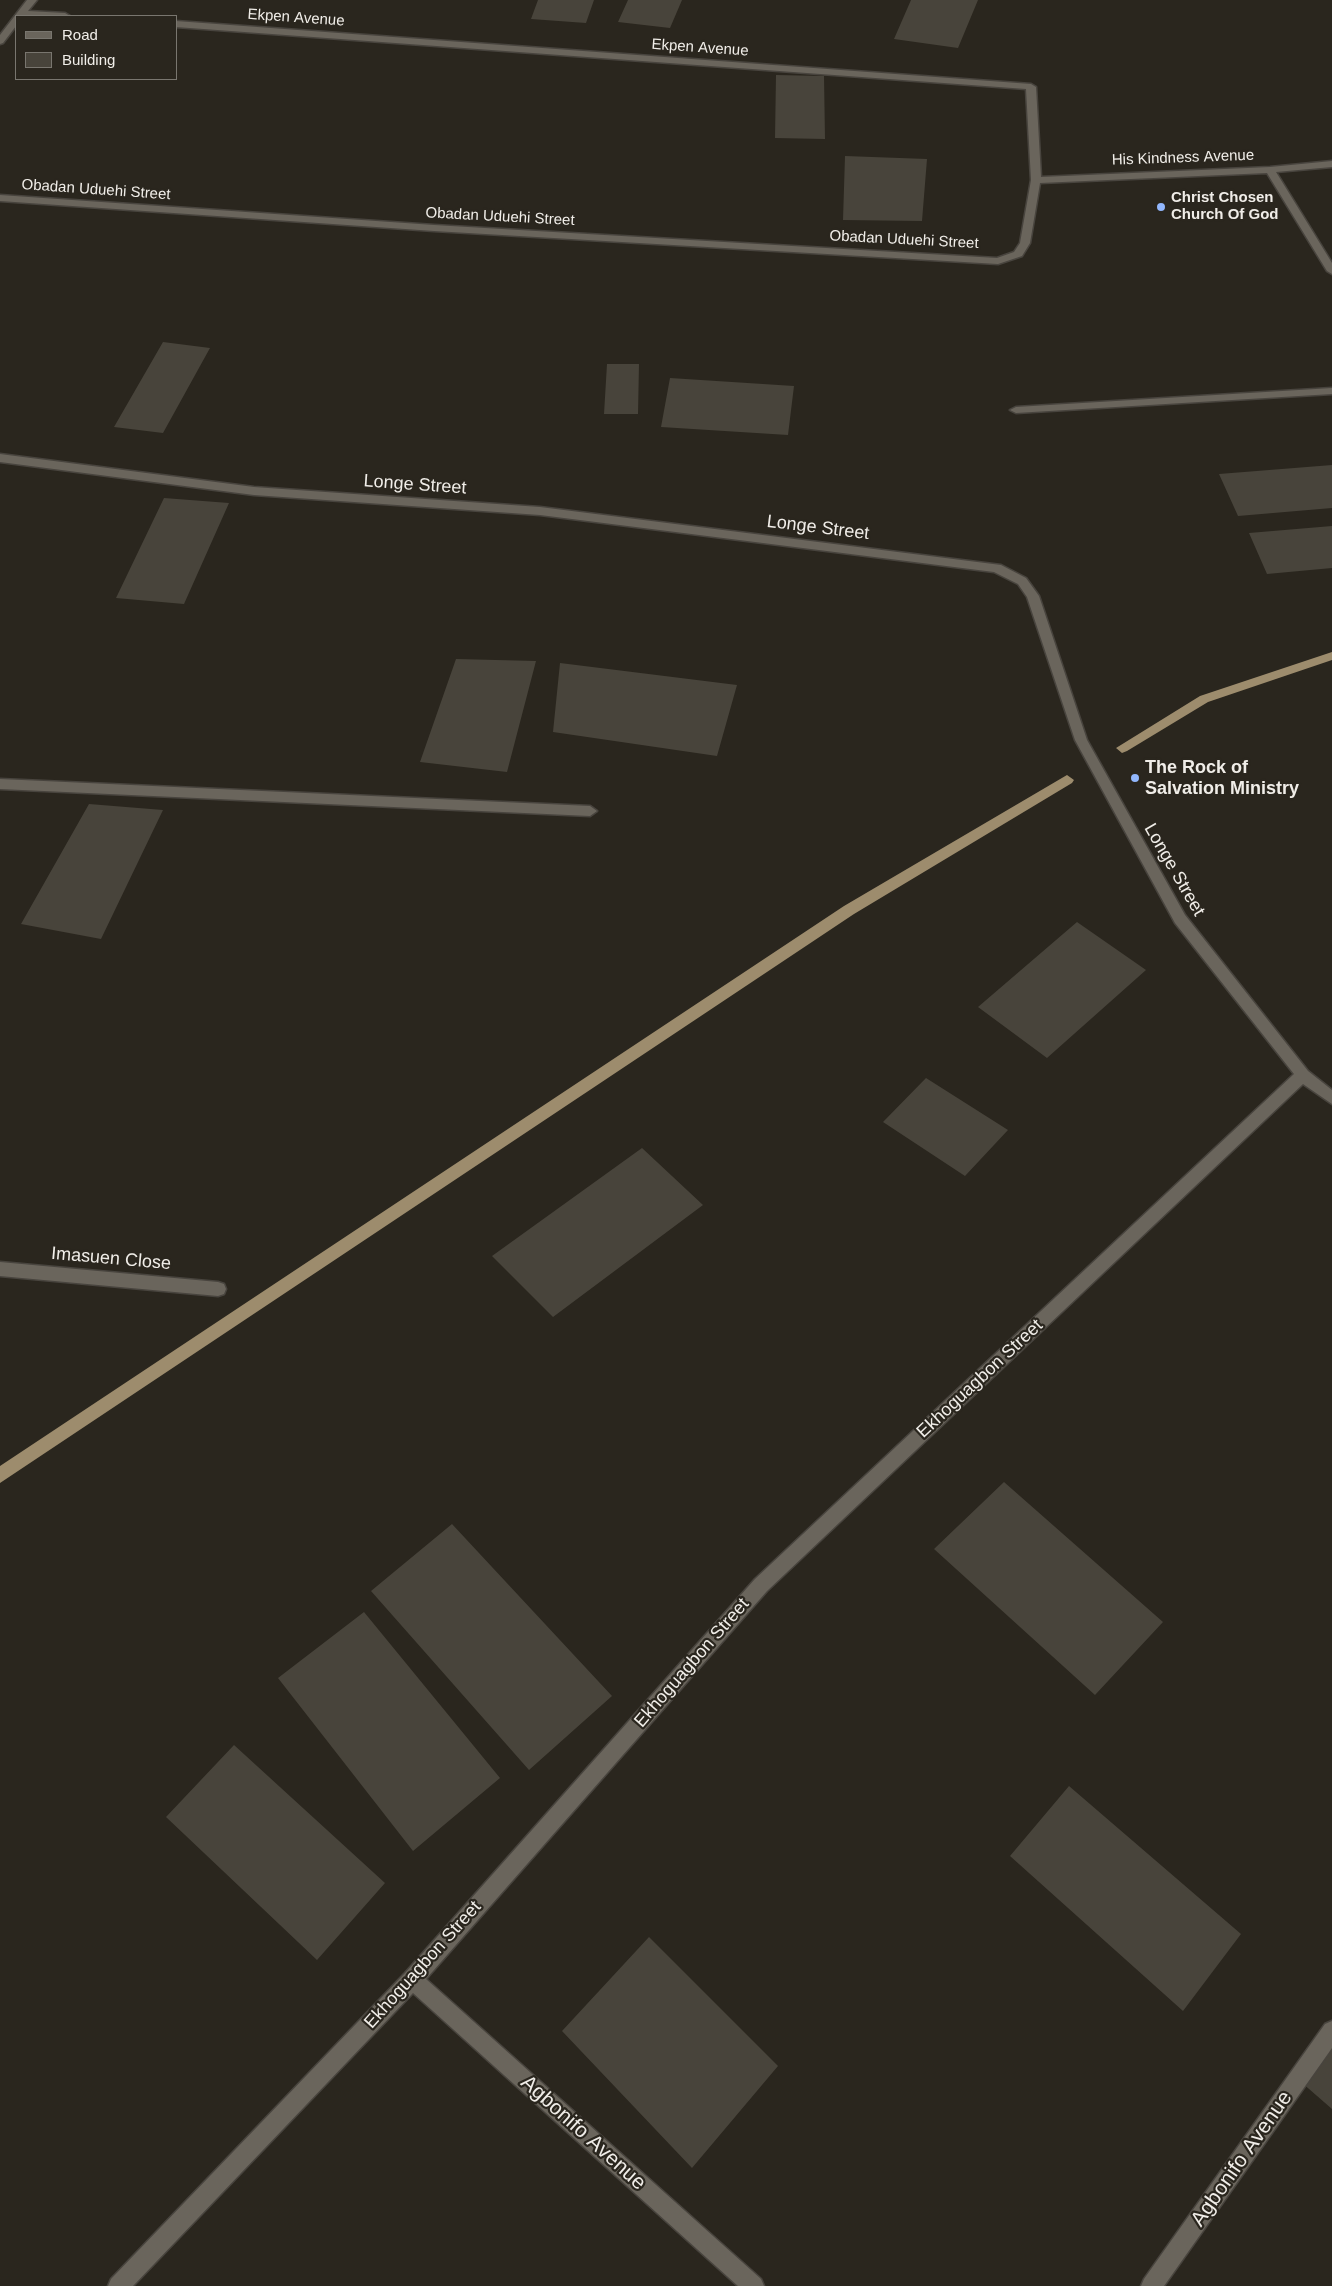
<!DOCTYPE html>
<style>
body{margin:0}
#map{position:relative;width:1332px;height:2286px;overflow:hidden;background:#2a261e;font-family:Arial,sans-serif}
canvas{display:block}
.legend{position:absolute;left:15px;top:15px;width:162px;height:65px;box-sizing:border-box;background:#2a261e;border:1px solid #79766f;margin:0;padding:6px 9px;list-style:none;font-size:15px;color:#f0ede8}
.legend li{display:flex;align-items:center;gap:10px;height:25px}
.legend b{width:25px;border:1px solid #79766f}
</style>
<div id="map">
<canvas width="1332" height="2286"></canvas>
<ul class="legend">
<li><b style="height:6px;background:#6a655c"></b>Road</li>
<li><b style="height:14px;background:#48443b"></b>Building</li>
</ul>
</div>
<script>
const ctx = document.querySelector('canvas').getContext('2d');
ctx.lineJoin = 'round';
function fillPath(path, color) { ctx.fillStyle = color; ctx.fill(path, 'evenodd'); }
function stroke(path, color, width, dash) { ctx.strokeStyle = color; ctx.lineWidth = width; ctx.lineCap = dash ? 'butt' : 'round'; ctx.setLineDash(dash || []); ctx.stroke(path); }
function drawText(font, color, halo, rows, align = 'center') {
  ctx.font = font + ' Arial,sans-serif'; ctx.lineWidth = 4.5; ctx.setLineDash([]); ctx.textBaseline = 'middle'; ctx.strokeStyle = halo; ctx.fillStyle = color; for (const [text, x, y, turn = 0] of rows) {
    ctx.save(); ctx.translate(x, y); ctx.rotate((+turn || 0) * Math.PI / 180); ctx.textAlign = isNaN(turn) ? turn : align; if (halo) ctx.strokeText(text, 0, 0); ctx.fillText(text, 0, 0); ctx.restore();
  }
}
fillPath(new Path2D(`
 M1332,652v8l-124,42 -81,49 -5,2 -6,-5 84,-52z
 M1067,775l7,5 -2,3 -218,131 -854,569v-17l844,-560z`), '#9d8c6d');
fillPath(new Path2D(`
 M538,0h56l-8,23 -55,-4z
 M628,0h54l-12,28 -52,-6z
 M911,0h67l-20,48 -64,-9z
 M776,75l48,1 1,63 -50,-1z
 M845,156l82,3 -5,62 -79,-1z
 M163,342l47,6 -47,85 -49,-6z
 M607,364h32l-1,50h-34z
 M670,378l124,8 -6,49 -127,-8z
 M1332,465v43l-94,8 -19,-42z
 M164,498l65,5 -45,101 -68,-6z
 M1332,526v42l-65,6 -18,-41z
 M456,659l80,2 -29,111 -87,-10z
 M560,663l177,22 -20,71 -164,-24z
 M89,804l74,6 -62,129 -80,-15z
 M1077,922l69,48 -99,88 -69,-51z
 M926,1078l82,52 -43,46 -82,-54z
 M642,1148l61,57 -150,112 -61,-61z
 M1004,1482l159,140 -68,73 -161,-146z
 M452,1524l160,172 -83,74 -158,-179z
 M364,1612l136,166 -87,73 -135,-173z
 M234,1745l151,138 -68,77 -151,-143z
 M1069,1786l172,148 -58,77 -173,-155z
 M649,1937l129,129 -86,102 -130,-137z
 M1332,2037v72l-31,-27z`), '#48443b');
const street = new Path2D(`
 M27,0h10l-9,11 37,2 5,3h-54v10l-13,17 -3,1v-9z
 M176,21l855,63 5,3 5,90 229,-10 62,-6v6l-56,5 56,91v11l-5,-3 -60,-98 -227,10 -10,60 -8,13 -24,8 -564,-33 -434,-30v-6l434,30 563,33 17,-6 6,-9 11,-63 -5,-91 -850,-62z
 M1332,388v6l-316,19 -6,-3 6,-3z
 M0,454l254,33 286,20 461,58 25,13 13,18 48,144 98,175 123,156 24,19v14l-29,-20 -536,507 -341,388 335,300 3,7h-26l-325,-293 -280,293h-25l3,-7 294,-306 350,-394 539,-505 -119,-151 -100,-183 -48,-143 -9,-13 -24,-12 -454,-57 -286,-20 -254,-33z
 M0,779l590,27 7,5 -7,5 -590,-27z
 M0,1262l218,20 6,2 2,5 -2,5 -6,2 -218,-20z
 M1332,2021v27l-168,238h-23l3,-7 181,-255z`);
stroke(street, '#48443e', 3);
fillPath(street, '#6a655c');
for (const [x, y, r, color] of [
 [1161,207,5,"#92b7fd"],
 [1135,778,5,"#92b7fd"]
]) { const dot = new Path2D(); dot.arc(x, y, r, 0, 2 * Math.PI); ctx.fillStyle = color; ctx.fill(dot); stroke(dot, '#2a261e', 2); }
drawText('15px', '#f0ede8', '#2a261e', [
 ["Ekpen Avenue",296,18,4],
 ["Ekpen Avenue",700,48,4],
 ["His Kindness Avenue",1183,158,-2],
 ["Obadan Uduehi Street",96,190,4],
 ["Obadan Uduehi Street",500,217,3],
 ["Obadan Uduehi Street",904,240,3]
]);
drawText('bold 15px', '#f0ede8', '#2a261e', [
 ["Christ Chosen",1171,198],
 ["Church Of God",1171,215]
], 'left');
drawText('18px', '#f0ede8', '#2a261e', [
 ["Longe Street",415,485,4],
 ["Longe Street",818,528,7],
 ["Longe Street",1174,870,60],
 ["Imasuen Close",111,1259,5],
 ["Ekhoguagbon Street",980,1379,-43],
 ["Ekhoguagbon Street",692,1663,-49],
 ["Ekhoguagbon Street",423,1965,-48]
]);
drawText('bold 18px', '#f0ede8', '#2a261e', [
 ["The Rock of",1145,768],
 ["Salvation Ministry",1145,789]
], 'left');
drawText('21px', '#f0ede8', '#2a261e', [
 ["Agbonifo Avenue",583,2133,42],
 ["Agbonifo Avenue",1242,2159,-55]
]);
</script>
